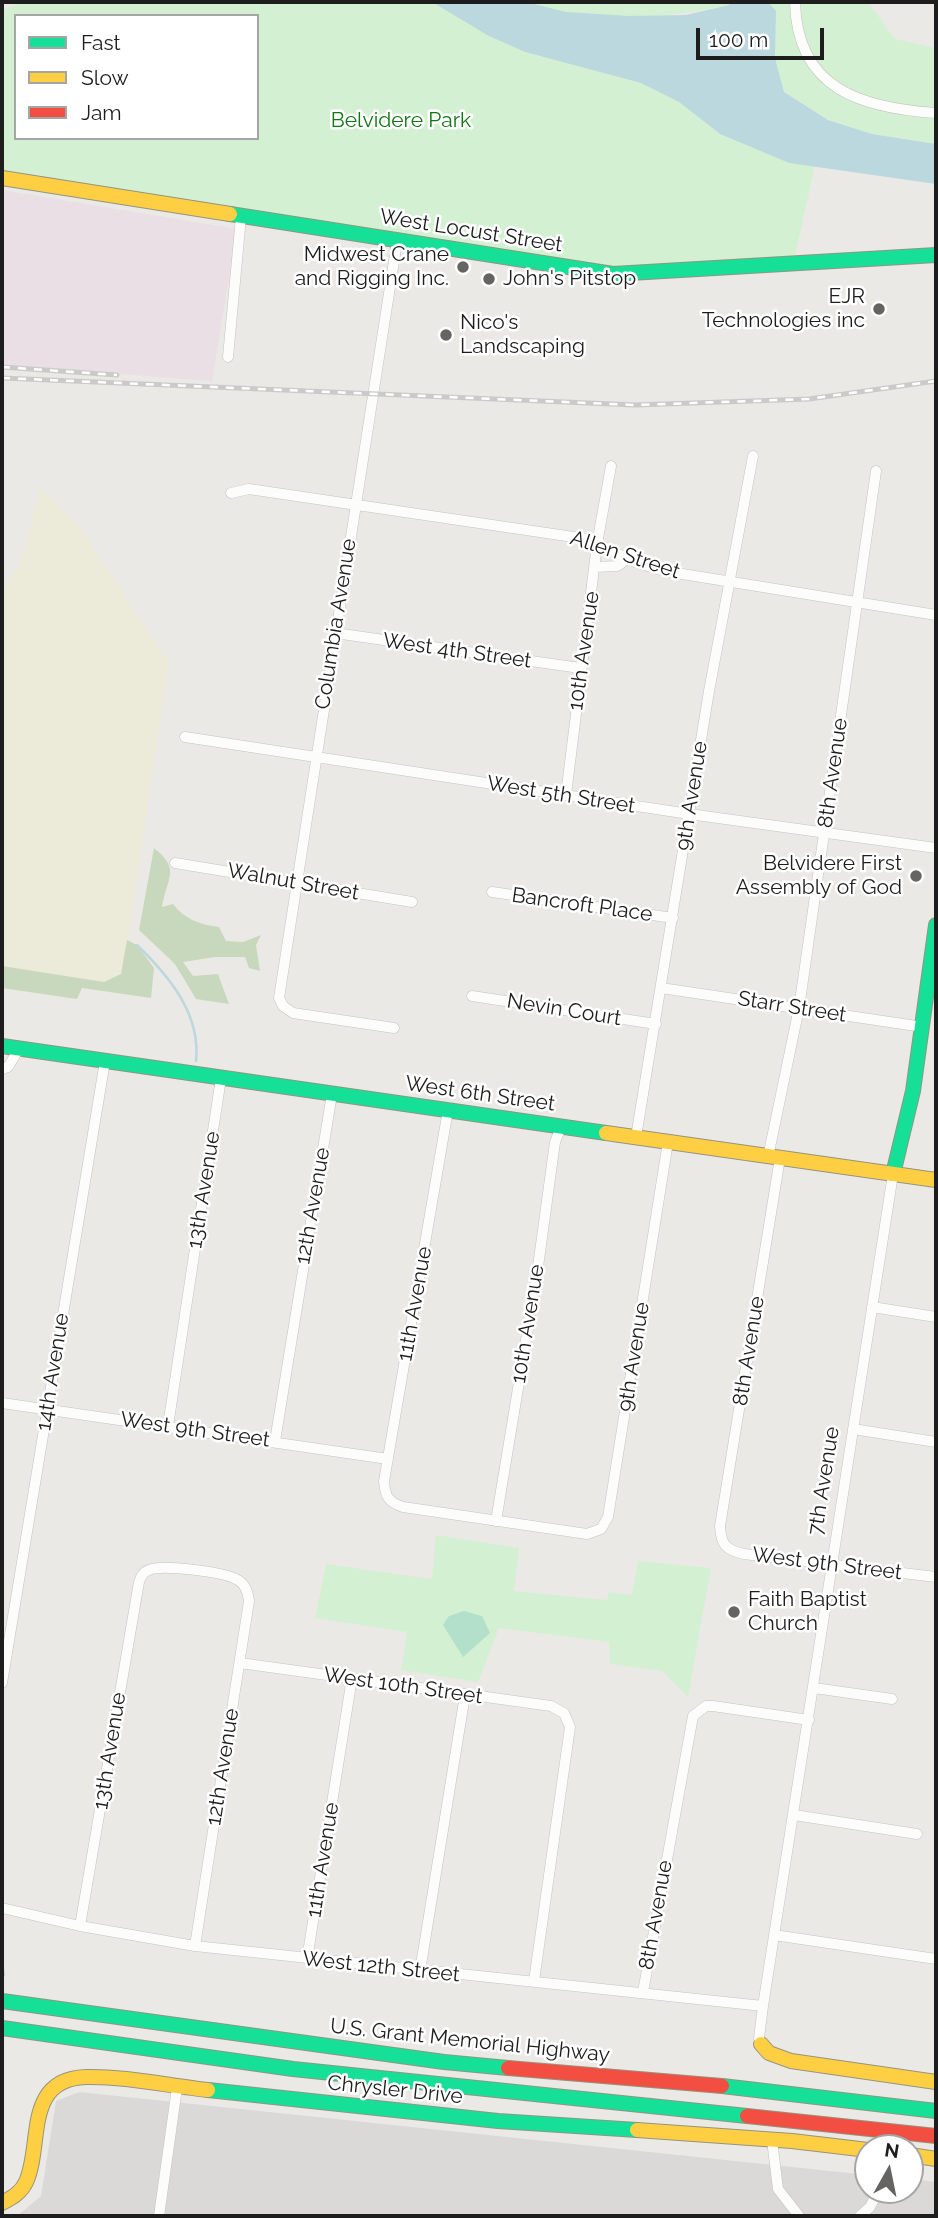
<!DOCTYPE html>
<style>
body{margin:0}
#map{position:relative;width:938px;height:2218px;overflow:hidden;background:#ebe9e6;font-family:Raleway,sans-serif}
canvas{display:block}
.frame{position:absolute;inset:0;border:4px solid #1d1d1d;pointer-events:none}
.legend{position:absolute;left:14px;top:14px;width:245px;height:126px;box-sizing:border-box;background:#fff;border:2px solid #a5a5a5;margin:0;padding:9px 12px;list-style:none;font-size:21px;color:#1d1d1d}
.legend li{display:flex;align-items:center;gap:14px;height:35px}
.legend b{width:35px;border:2px solid #a5a5a5}
.north{position:absolute;left:854px;top:2134px;width:70px;height:70px;box-sizing:border-box;background:#fff;border:2px solid #a5a5a5;border-radius:50%;rotate:9deg;font-size:19px;font-weight:700;line-height:28px;text-align:center;color:#1d1d1d}
.north::after{content:'';display:block;margin:auto;width:24px;height:32px;background:#656463;clip-path:polygon(50% 0,100% 100%,50% 72%,0 100%)}
.scale{position:absolute;left:696px;top:28px;width:128px;height:32px;box-sizing:border-box;border:4px solid #1d1d1d;border-top:0;padding-left:9px;font-size:21px;line-height:24px;white-space:nowrap;color:#1d1d1d;-webkit-text-stroke:5px #fff;paint-order:stroke}
</style>
<div id="map">
<canvas width="938" height="2218"></canvas>
<div class="frame"></div>
<ul class="legend">
<li><b style="height:9px;background:#16e098"></b>Fast</li>
<li><b style="height:9px;background:#ffcf43"></b>Slow</li>
<li><b style="height:9px;background:#f24e42"></b>Jam</li>
</ul>
<div class="north">N</div>
<div class="scale">100 m</div>
</div>
<script>
const ctx = document.querySelector('canvas').getContext('2d');
ctx.lineJoin = 'round';
function fillPath(path, color) { ctx.fillStyle = color; ctx.fill(path, 'evenodd'); }
function stroke(path, color, width, dash) { ctx.strokeStyle = color; ctx.lineWidth = width; ctx.lineCap = dash ? 'butt' : 'round'; ctx.setLineDash(dash || []); ctx.stroke(path); }
function drawText(font, color, halo, rows, align = 'center') {
  ctx.font = font + ' Raleway,sans-serif'; ctx.lineWidth = 5; ctx.setLineDash([]); ctx.textBaseline = 'middle'; ctx.strokeStyle = halo; ctx.fillStyle = color; for (const [text, x, y, turn = 0] of rows) {
    ctx.save(); ctx.translate(x, y); ctx.rotate((+turn || 0) * Math.PI / 180); ctx.textAlign = isNaN(turn) ? turn : align; if (halo) ctx.strokeText(text, 0, 0); ctx.fillText(text, 0, 0); ctx.restore();
  }
}
fillPath(new Path2D(`
 M79,2092l789,83v15h42v-11l26,3v34h-919l24,-20 15,-95z`), '#dad9d7');
fillPath(new Path2D(`
 M2,190l235,39 -25,152 -210,-16z`), '#e9dfe5');
fillPath(new Path2D(`
 M41,487l40,43 88,133 -43,288 -5,24 -17,7 -102,-16v-378l19,-27z`), '#ecebd9');
fillPath(new Path2D(`
 M154,848c27,22 13,29 8,59l11,-3c11,15 28,21 46,23l7,14 17,1 18,-7 -5,10 4,26 -11,-3 -4,-11h-30l-32,5 10,14 25,-2 11,30 -33,-5 -21,-35 -36,-34z
 M127,940l10,5 17,23 -3,30 -69,-10 -5,11 -75,-11v-22l102,16 17,-8z`), '#c8d8bc');
fillPath(new Path2D(`
 M24,2h408l93,50 116,31 38,19 41,32 69,29 26,2 -22,100 -147,9 -644,-96v-168zM16,16h241v122h-241z
 M526,2h205l-2,3c-56,13 -148,20 -203,-3z
 M768,2h100l27,37 41,9v96l-64,-10 -44,-14 -44,-28 -9,-33 1,-47z
 M436,1535l83,13 -5,43 93,9 2,-8 23,3 6,-34 73,7 -23,129 -26,-26 -52,-7 -1,-22 -110,-14 -21,54 -77,-12 6,-38 -92,-14 11,-54 106,15z`), '#d4f0d3');
fillPath(new Path2D(`
 M464,1611l18,5 8,17 -27,24 -20,-32 6,-9z`), '#b3e0ca');
fillPath(new Path2D(`
 M432,2h94l40,10 63,4 57,-1 43,-10 2,-3h37l8,9 -1,47 9,34 44,28 44,14 64,10v40l-147,-21 -69,-29 -41,-32 -38,-19 -116,-31 -36,-16z`), '#bbd8de');
stroke(new Path2D(`
 M137,945c32,31 64,69 59,116
 M2,1963l2,12`), '#bbd8de', 2.5);
const street = new Path2D(`
 M795,2c2,87 66,106 141,111
 M228,357l13,-140
 M231,493l18,-4 338,50 48,23 29,9 272,44
 M595,567l22,-1 11,-7
 M335,633l245,35
 M185,737l504,77 247,34
 M566,795l31,-251 14,-78
 M175,863l237,39
 M492,892l181,26
 M661,988l262,39
 M472,996l184,28
 M394,1028l-101,-15 -10,-7 -4,-8 118,-756
 M2,1069l6,-2 11,-18
 M448,1110l-64,371c1,15 4,21 19,26l184,27 14,-5 7,-12 60,-375
 M636,1137l73,-446 44,-235
 M768,1157l31,-149 77,-537
 M780,1158l-60,368c1,19 6,24 24,28l192,23
 M872,1307l64,10
 M2,1403l386,56
 M168,1426l53,-348
 M853,1429l83,13
 M275,1441l57,-347
 M496,1521l41,-247 18,-132 6,-15
 M240,1663l311,43 13,7 6,14 -36,254
 M2,1683l103,-622
 M814,1688l78,11
 M794,1815l123,19
 M2,1908l78,18 115,20 568,60
 M80,1926l59,-344c2,-6 4,-10 10,-12 12,-6 74,2 87,9 9,4 12,12 13,22l-54,345
 M774,1935l162,24
 M307,1959l45,-281
 M420,1971l45,-276
 M643,1992l50,-276 13,-10h7l96,14
 M761,2044l-2,-6 4,-32 130,-832
 M772,2140l6,49 21,27
 M159,2216l18,-128
 M860,2216l10,-9 9,-17`);
const fast = new Path2D(`
 M230,214l383,60 323,-19
 M2,1046l604,87
 M893,1174l20,-83 23,-166
 M2,2001l442,61 64,6
 M2,2028l291,41 454,47
 M722,2086l214,25
 M208,2090l290,31 139,9`);
const slow = new Path2D(`
 M2,178l228,36
 M606,1133l330,47
 M761,2044l8,9 22,8 145,21
 M637,2130l155,11 76,9
 M910,2155l26,4
 M2,2203c9,-5 19,-10 24,-21 17,-37 -3,-103 60,-105 38,-1 84,9 122,13`);
const jam = new Path2D(`
 M508,2068l214,18
 M747,2116l189,20`);
stroke(street, '#c4c3c2', 11);
stroke(fast, '#94947f', 16);
stroke(slow, '#94947f', 16);
stroke(jam, '#94947f', 16);
stroke(street, '#fcfcfb', 10);
stroke(fast, '#16e098', 14);
stroke(slow, '#ffcf43', 14);
stroke(jam, '#f24e42', 14);
const rail = new Path2D(`
 M2,367l115,8
 M2,378l633,27 174,-6 127,-18`);
stroke(rail, '#cacac9', 5);
stroke(rail, '#fff', 2.5, [8]);
for (const [x, y, r, color] of [
 [463,267,7,"#656463"],
 [489,279,7,"#656463"],
 [879,309,7,"#656463"],
 [446,335,7,"#656463"],
 [916,876,7,"#656463"],
 [734,1612,7,"#656463"]
]) { const dot = new Path2D(); dot.arc(x, y, r, 0, 2 * Math.PI); ctx.fillStyle = color; ctx.fill(dot); stroke(dot, '#fff', 2.5); }
drawText('21px', '#117613', '#fff', [
 ["Belvidere Park",401,121]
]);
drawText('21px', '#1d1d1d', '#fff', [
 ["West Locust Street",471,231,9],
 ["Allen Street",625,555,18],
 ["Columbia Avenue",336,624,-81],
 ["West 4th Street",457,651,8],
 ["10th Avenue",584,651,-82],
 ["8th Avenue",833,773,-82],
 ["West 5th Street",561,795,9],
 ["9th Avenue",692,796,-81],
 ["Walnut Street",293,882,10],
 ["Bancroft Place",582,905,8],
 ["Starr Street",792,1007,9],
 ["Nevin Court",564,1010,9],
 ["West 6th Street",480,1094,8],
 ["13th Avenue",204,1190,-81],
 ["12th Avenue",313,1206,-80],
 ["11th Avenue",415,1304,-80],
 ["10th Avenue",528,1324,-81],
 ["8th Avenue",749,1351,-81],
 ["9th Avenue",634,1357,-81],
 ["14th Avenue",53,1372,-81],
 ["West 9th Street",195,1430,8],
 ["7th Avenue",824,1481,-81],
 ["West 9th Street",827,1564,7],
 ["West 10th Street",403,1686,8],
 ["13th Avenue",110,1751,-81],
 ["12th Avenue",223,1767,-81],
 ["11th Avenue",323,1860,-81],
 ["8th Avenue",656,1915,-80],
 ["West 12th Street",381,1967,6],
 ["U.S. Grant Memorial Highway",470,2041,6],
 ["Chrysler Drive",395,2090,6]
]);
drawText('21px', '#1d1d1d', '#fff', [
 ["Midwest Crane",449,255],
 ["and Rigging Inc.",449,279],
 ["John's Pitstop",503,279,"left"],
 ["EJR",865,297],
 ["Technologies inc",865,321],
 ["Nico's",460,323,"left"],
 ["Landscaping",460,347,"left"],
 ["Belvidere First",902,864],
 ["Assembly of God",902,888],
 ["Faith Baptist",748,1600,"left"],
 ["Church",748,1624,"left"]
], 'right');
</script>
